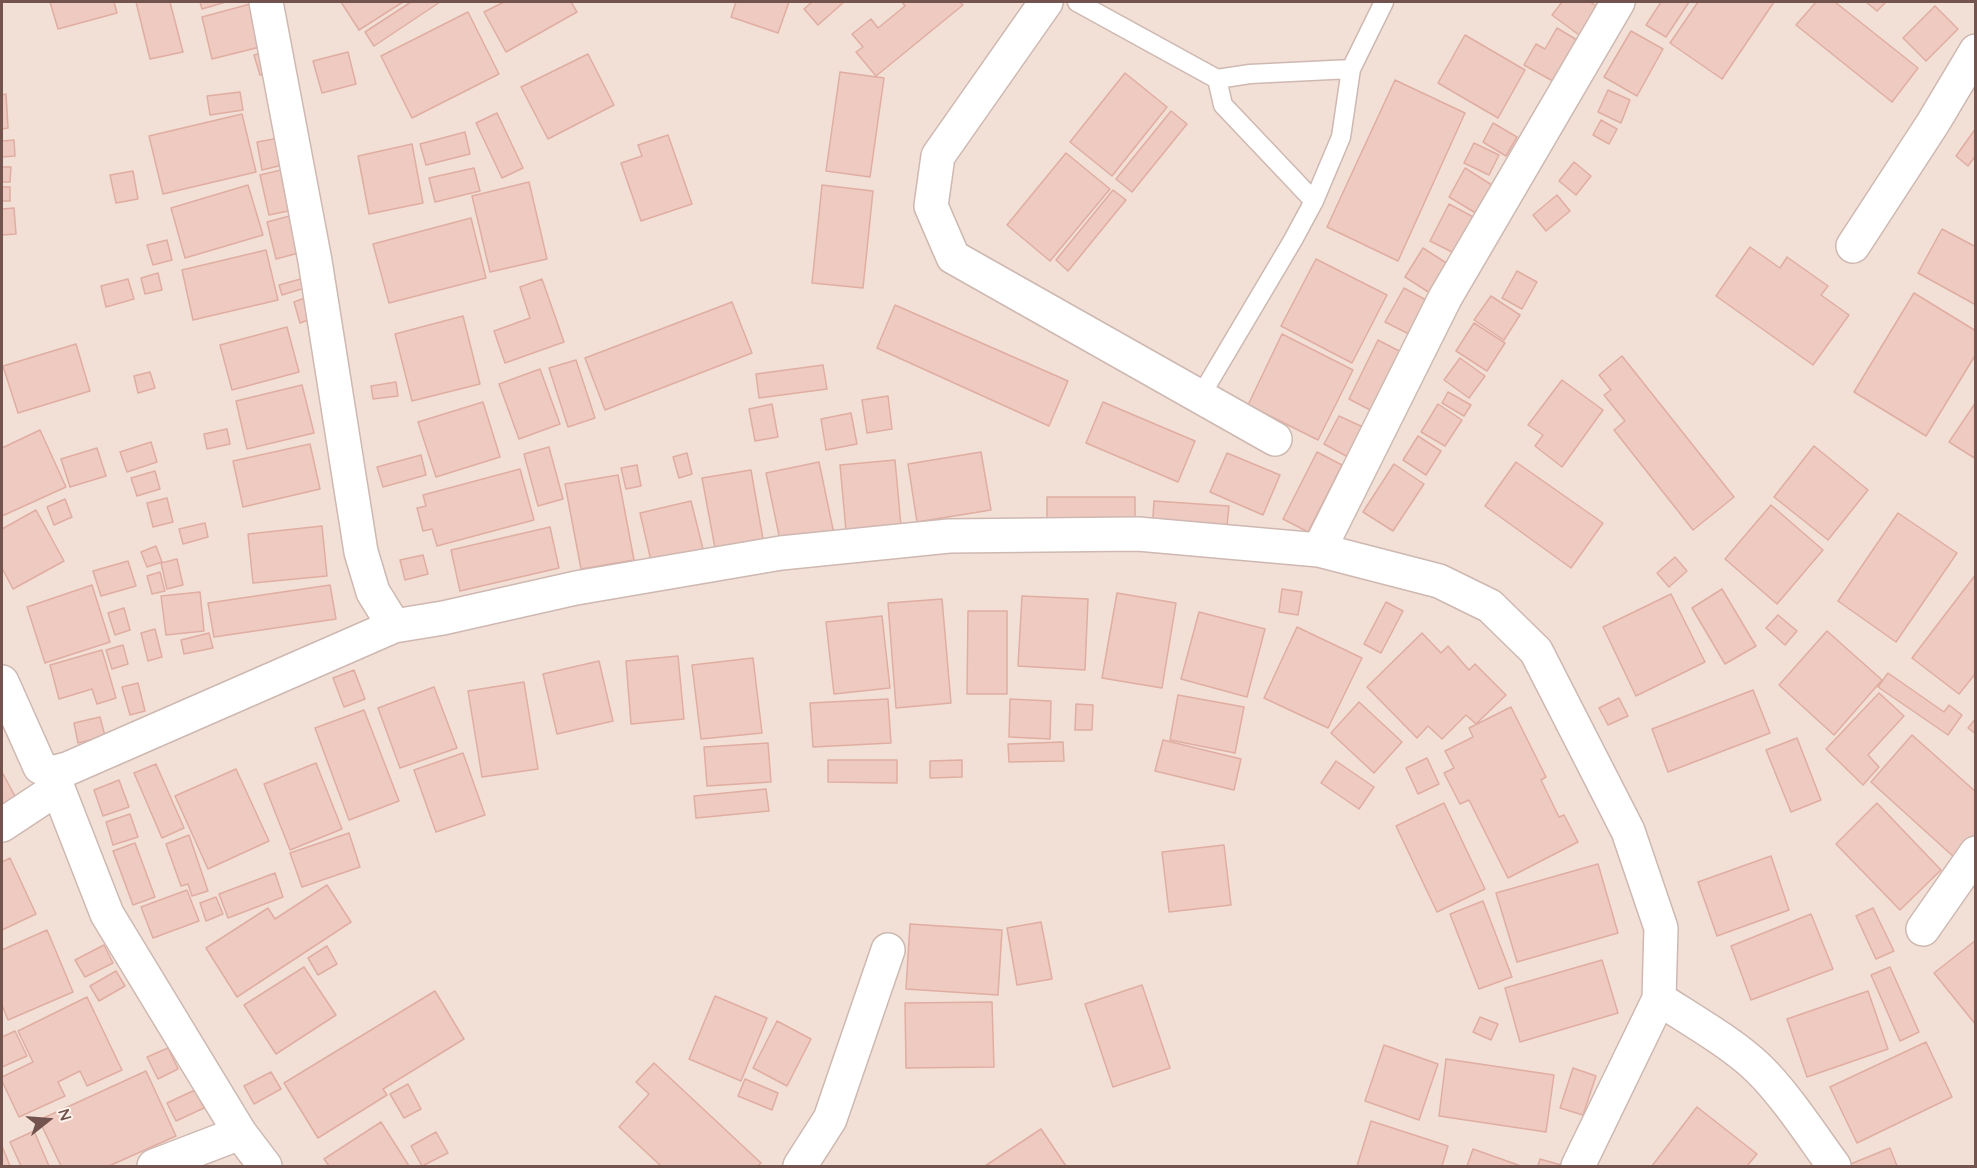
<!DOCTYPE html>
<style>
body{margin:0}
#map{position:relative;width:1977px;height:1168px;overflow:hidden;background:#fbefe7;font-family:Quicksand,sans-serif}
canvas{display:block}
.frame{position:absolute;inset:0;border:3px solid #73534d;pointer-events:none}
.north{position:absolute;left:18px;top:1090px;width:60px;height:60px;-webkit-text-stroke:4px #fef4ed;paint-order:stroke;rotate:73deg;font-size:16px;font-weight:700;line-height:24px;text-align:center;color:#73534d}
.north::after{content:'';display:block;margin:auto;width:21px;height:27px;background:#73534d;clip-path:polygon(50% 0,100% 100%,50% 72%,0 100%)}
</style>
<div id="map">
<canvas width="1977" height="1168"></canvas>
<div class="frame"></div>
<div class="north">N</div>
</div>
<script>
const ctx = document.querySelector('canvas').getContext('2d');
ctx.lineJoin = 'round';
function fillPath(path, color) { ctx.fillStyle = color; ctx.fill(path, 'evenodd'); }
function stroke(path, color, width, dash) { ctx.strokeStyle = color; ctx.lineWidth = width; ctx.lineCap = dash ? 'butt' : 'round'; ctx.setLineDash(dash || []); ctx.stroke(path); }
fillPath(new Path2D(`
 M2,2h1973v1164h-1973z`), '#f2e0d6');
const building = new Path2D(`
 M50,2h64l3,11 -59,16z
 M136,2h34l13,50 -33,7z
 M200,2h26l-24,7z
 M341,2h62l-44,28z
 M411,2h29l-66,44 -9,-14z
 M504,2h67l6,10 -71,40 -22,-40z
 M736,2h53l-11,31 -47,-16z
 M812,2h32l-26,23 -14,-16z
 M902,2h58l3,3 -87,71 -20,-24 7,-5 -11,-13 19,-15 7,9 27,-22z
 M1562,2h28l9,6 -20,27 -27,-20z
 M1661,2h28l-23,35 -20,-12z
 M1698,2h76l-52,77 -52,-36z
 M1816,2h19l83,66 -26,34 -96,-77z
 M1866,2h20l-9,9z
 M254,3l10,43 -52,13 -10,-42z
 M1935,6l23,23 -32,32 -23,-23z
 M468,12l31,62 -87,44 -31,-62z
 M1557,28l25,15 -24,41 -34,-19 12,-21 9,5z
 M1631,31l32,18 -26,47 -33,-19z
 M1465,35l60,35 -27,48 -60,-35z
 M269,51l6,20 -15,4 -6,-20z
 M348,52l8,32 -34,9 -9,-32z
 M588,54l26,51 -66,34 -27,-52z
 M840,72l44,6 -14,99 -44,-6z
 M1125,73l42,34 -55,69 -42,-34z
 M1395,80l70,33 -67,148 -71,-34z
 M1608,90l22,10 -9,23 -23,-11z
 M240,92l3,18 -33,5 -3,-19z
 M6,94l2,34 -6,1v-34z
 M1171,111l16,13 -55,68 -16,-13z
 M497,113l26,55 -21,10 -26,-55z
 M242,114l14,58 -93,22 -14,-58z
 M1601,120l16,9 -8,15 -16,-9z
 M1493,123l24,14 -11,19 -23,-14z
 M1976,128v27l-8,11 -12,-10z
 M465,132l5,22 -44,11 -6,-21z
 M668,135l24,69 -51,17 -20,-58 21,-7 -4,-11z
 M285,137l6,26 -29,7 -5,-28z
 M14,140l1,16 -13,1v-16z
 M1474,143l25,12 -10,20 -25,-12z
 M412,144l11,59 -54,11 -11,-58z
 M1066,153l44,36 -60,72 -43,-36z
 M1574,162l17,14 -15,19 -17,-14z
 M2,167h9l-1,15h-8z
 M289,168l9,41 -29,6 -9,-40z
 M474,168l6,23 -45,11 -6,-24z
 M1465,168l30,19 -16,28 -30,-18z
 M133,171l5,28 -22,4 -6,-28z
 M529,182l18,77 -57,13 -18,-76z
 M248,185l15,50 -78,23 -14,-50z
 M822,185l51,6 -10,97 -51,-5z
 M2,187h8v14h-8z
 M1113,190l13,10 -58,71 -12,-11z
 M1557,195l13,16 -24,20 -13,-16z
 M1449,204l28,15 -19,36 -28,-14z
 M14,208l2,26 -14,1v-26z
 M297,214l9,37 -30,8 -9,-37z
 M471,218l15,60 -97,25 -16,-59z
 M1942,229l34,18v58l-58,-32z
 M167,240l5,20 -19,5 -6,-20z
 M1750,247l30,21 7,-11 41,29 -7,9 28,20 -36,50 -97,-69z
 M1423,248l28,18 -18,29 -28,-18z
 M266,250l12,50 -85,20 -11,-50z
 M1316,259l71,36 -35,68 -71,-37z
 M1517,271l20,11 -15,27 -20,-11z
 M158,273l4,17 -17,4 -4,-16z
 M308,277l3,9 -29,9 -3,-10z
 M128,279l6,20 -28,8 -5,-21z
 M542,279l22,63 -59,21 -11,-32 36,-13 -10,-31z
 M1404,288l22,12 -17,34 -24,-12z
 M1914,293l62,38v23l-50,82 -72,-44z
 M313,295l6,21 -19,7 -6,-21z
 M1491,296l29,19 -16,25 -30,-20z
 M732,302l20,51 -147,57 -20,-52z
 M895,305l173,76 -19,45 -172,-78z
 M463,316l17,68 -68,17 -17,-67z
 M1474,323l31,20 -18,28 -31,-20z
 M287,327l12,45 -67,18 -12,-45z
 M1282,334l71,36 -35,70 -70,-35z
 M1378,340l25,13 -29,59 -25,-13z
 M76,344l14,47 -72,22 -15,-47z
 M1622,356l112,141 -41,33 -79,-100 11,-9 -21,-26 7,-5 -12,-15z
 M1460,358l25,18 -16,22 -25,-18z
 M576,360l19,58 -27,9 -19,-59z
 M823,365l4,24 -68,9 -3,-24z
 M540,369l20,55 -41,15 -20,-55z
 M150,372l5,16 -17,5 -4,-17z
 M1562,380l41,30 -41,57 -27,-21 8,-11 -15,-10z
 M396,382l2,14 -25,3 -2,-13z
 M302,385l12,48 -67,16 -11,-48z
 M1448,392l23,13 -7,11 -22,-13z
 M888,396l4,33 -25,4 -5,-33z
 M483,402l17,55 -64,20 -18,-55z
 M1103,402l92,39 -17,41 -92,-39z
 M1976,402v57l-27,-17z
 M772,404l6,33 -23,4 -6,-32z
 M1438,404l24,16 -17,26 -24,-14z
 M851,413l6,31 -31,6 -5,-31z
 M1339,416l24,11 -15,30 -24,-13z
 M227,429l3,15 -23,5 -3,-15z
 M40,430l26,57 -64,29v-68z
 M1418,436l23,15 -15,24 -23,-15z
 M151,442l6,20 -30,10 -7,-20z
 M310,444l10,45 -77,18 -10,-46z
 M1814,446l54,44 -40,50 -54,-43z
 M549,447l14,52 -25,7 -14,-52z
 M97,448l9,28 -36,11 -9,-28z
 M981,452l10,58 -74,12 -9,-58z
 M1317,452l25,13 -34,67 -25,-13z
 M687,453l5,21 -13,4 -6,-21z
 M1227,453l53,22 -17,40 -53,-23z
 M421,455l5,20 -43,12 -6,-20z
 M895,460l6,66 -55,5 -6,-66z
 M819,462l15,72 -53,11 -15,-72z
 M1516,462l87,61 -32,45 -86,-62z
 M1394,464l30,20 -31,47 -30,-19z
 M637,465l4,21 -15,3 -5,-21z
 M520,469l14,51 -97,26 -5,-17 -9,2 -6,-23 9,-2 -3,-11z
 M751,470l12,69 -48,9 -13,-70z
 M155,471l5,18 -23,7 -6,-18z
 M618,475l16,85 -53,9 -16,-85z
 M1047,497h88v31h-88z
 M167,498l6,24 -20,5 -6,-24z
 M65,499l7,18 -18,8 -7,-18z
 M691,501l13,52 -52,12 -12,-52z
 M1154,501l75,5 -3,30 -74,-5z
 M1771,505l52,45 -46,54 -52,-45z
 M36,510l28,51 -51,28 -11,-21v-39z
 M1898,513l59,40 -61,89 -58,-41z
 M205,523l3,14 -25,7 -4,-15z
 M322,526l5,50 -74,7 -5,-49z
 M550,527l9,41 -99,23 -9,-41z
 M156,546l6,16 -15,5 -6,-15z
 M423,555l5,19 -23,6 -5,-20z
 M1675,557l12,14 -18,16 -12,-14z
 M177,559l6,26 -16,4 -6,-26z
 M128,561l8,25 -35,10 -8,-25z
 M160,572l5,19 -13,3 -5,-18z
 M1976,574v99l-17,21 -47,-36z
 M92,585l18,57 -65,21 -18,-56z
 M330,585l6,34 -122,18 -6,-34z
 M1282,589l20,3 -4,23 -19,-3z
 M1722,589l34,57 -31,18 -33,-56z
 M200,592l4,39 -38,4 -5,-39z
 M1117,593l59,10 -14,85 -60,-10z
 M1671,594l34,68 -69,34 -33,-69z
 M1022,596l66,3 -3,71 -67,-4z
 M942,599l9,104 -55,5 -8,-105z
 M1386,602l17,9 -22,42 -17,-9z
 M124,608l6,22 -15,5 -7,-22z
 M968,611h39v83h-40z
 M1199,612l66,17 -18,68 -66,-18z
 M1778,615l19,16 -12,14 -19,-17z
 M882,616l8,72 -56,6 -8,-72z
 M1297,627l65,31 -34,70 -64,-30z
 M155,629l7,28 -14,4 -7,-28z
 M1827,631l55,49 -48,55 -55,-50z
 M209,633l4,15 -29,6 -3,-14z
 M1422,633l19,20 7,-7 21,24 6,-6 31,31 -30,29 -10,-9 -24,24 -14,-13 -11,12 -50,-51z
 M123,645l5,19 -16,5 -6,-19z
 M102,650l14,48 -19,6 -5,-15 -33,10 -9,-34z
 M678,656l6,63 -53,5 -5,-63z
 M753,658l9,75 -61,6 -9,-74z
 M599,661l14,60 -56,13 -14,-60z
 M354,670l11,29 -21,8 -11,-29z
 M1888,673l56,39 5,-7 13,10 -14,20 -70,-48z
 M524,682l14,87 -56,8 -14,-86z
 M138,683l7,28 -15,4 -8,-28z
 M434,687l23,61 -57,20 -22,-60z
 M1753,690l17,43 -102,39 -16,-43z
 M1879,693l25,23 -36,39 11,12 -16,18 -37,-36z
 M1178,695l66,12 -9,46 -65,-13z
 M1619,698l9,18 -20,9 -9,-17z
 M888,699l3,44 -78,4 -3,-44z
 M1010,699l41,2 -1,38 -41,-2z
 M1359,702l43,40 -28,31 -43,-40z
 M1076,704l17,1 -1,25h-17z
 M1511,707l35,70 -5,3 18,37 5,-2 14,27 -70,36 -39,-78 -9,4 -16,-31 10,-5 -9,-17 28,-14 -4,-9z
 M364,710l35,91 -50,19 -34,-92z
 M100,717l5,19 -27,7 -4,-20z
 M1976,718v16l-8,-6z
 M1912,735l64,57v42l-21,24 -84,-76z
 M1797,738l24,62 -30,12 -25,-62z
 M1163,740l78,19 -7,31 -79,-19z
 M1063,742l1,19 -55,1 -1,-18z
 M768,743l3,39 -64,4 -3,-39z
 M463,753l22,62 -49,17 -22,-62z
 M1427,758l12,26 -21,10 -12,-26z
 M828,760h69v23l-69,-1z
 M962,760v17l-32,1v-17z
 M1336,761l38,26 -15,22 -38,-26z
 M316,763l26,66 -52,21 -26,-66z
 M156,764l28,64 -22,10 -28,-65z
 M236,769l33,72 -61,28 -33,-73z
 M2,772l15,28 -15,9z
 M119,780l10,27 -26,9 -9,-26z
 M766,789l3,22 -73,7 -2,-22z
 M1444,803l41,86 -48,23 -41,-86z
 M1877,803l64,67 -41,40 -64,-66z
 M130,814l8,23 -25,8 -7,-23z
 M349,833l11,34 -58,20 -12,-34z
 M189,835l19,56 -16,5 -4,-12 -7,2 -15,-42z
 M135,843l20,54 -22,8 -20,-54z
 M1224,845l7,60 -62,7 -7,-60z
 M1771,856l18,54 -72,26 -19,-54z
 M10,858l26,56 -34,16v-68z
 M1598,864l20,69 -101,29 -21,-69z
 M275,873l8,24 -55,21 -9,-24z
 M327,885l24,37 -114,75 -31,-49 62,-40 7,11z
 M187,890l12,31 -46,17 -12,-31z
 M216,897l7,17 -17,7 -6,-18z
 M1483,901l29,76 -33,12 -29,-75z
 M1873,908l21,43 -18,8 -20,-43z
 M1811,914l22,55 -82,31 -20,-54z
 M1041,922l11,57 -35,6 -10,-57z
 M910,924l92,6 -4,65 -92,-6z
 M47,930l26,62 -65,28 -6,-15v-55z
 M1976,940v85l-42,-52z
 M104,945l9,18 -28,14 -10,-17z
 M327,946l10,18 -19,11 -10,-17z
 M1602,960l16,53 -98,29 -15,-54z
 M304,967l32,48 -60,39 -32,-49z
 M1890,967l29,65 -19,9 -29,-66z
 M116,971l9,15 -26,15 -9,-15z
 M1142,985l28,83 -57,19 -28,-83z
 M435,991l29,48 -81,50 4,6 -69,43 -34,-55z
 M1868,991l20,58 -81,28 -20,-58z
 M715,996l52,22 -26,63 -52,-22z
 M87,997l35,73 -35,16 -7,-15 -22,11 7,14 -46,21 -17,-36v-4l31,-15 -15,-31z
 M992,1002l2,65 -88,1 -1,-65z
 M1480,1017l18,7 -7,16 -18,-8z
 M777,1021l34,18 -24,47 -34,-18z
 M15,1031l12,25 -25,11v-30z
 M1926,1042l26,55 -95,46 -27,-56z
 M1384,1045l54,19 -19,56 -54,-19z
 M168,1048l10,21 -20,10 -11,-22z
 M1446,1059l108,16 -8,57 -107,-16z
 M654,1063l107,100 -3,3h-97l-42,-39 30,-33 -13,-12z
 M1573,1068l23,8 -13,39 -23,-7z
 M146,1071l30,65 -67,30h-48l-22,-46z
 M271,1072l10,17 -27,15 -10,-18z
 M745,1079l33,14 -6,17 -34,-14z
 M408,1084l13,25 -17,9 -14,-24z
 M195,1090l9,18 -28,13 -9,-18z
 M1697,1107l60,47 -10,12h-95z
 M1371,1121l77,25 -6,20h-85z
 M381,1122l28,44h-80l-5,-7z
 M1041,1129l25,37h-81z
 M34,1131l15,35h-28l-11,-24z
 M436,1132l12,21 -26,13 -11,-20z
 M2,1146l8,20h-8z
 M1890,1148l7,18h-48l-1,-1z
 M1473,1149l48,17h-54z
 M1540,1159l21,6v1h-23z`);
fillPath(building, '#efcac0');
stroke(building, '#e0ada2', 1.5);
const service = new Path2D(`
 M1077,2l140,77 33,-5 101,-5
 M1217,79l6,26 91,96
 M1200,397l93,-157 21,-39 27,-64 10,-68 33,-67`);
const minor = new Path2D(`
 M266,2l49,259 46,291 12,40 21,34
 M1046,2l-108,154 -7,50 22,51 322,182
 M1853,246l80,-123 43,-72
 M1319,550l120,31 51,25 46,45 92,180 33,97 -2,71 -81,167
 M2,682l38,85 12,6 15,-4 327,-143 49,-8 133,-30 205,-35 168,-17 189,-2 181,16 126,-252 173,-296
 M52,773l55,141 133,219 25,33
 M2,825l56,-37
 M1923,929l53,-76
 M1659,999c31,20 73,44 99,69 27,26 54,68 76,98
 M154,1166l86,-33
 M800,1166l30,-47 58,-169`);
stroke(service, '#ceb8b1', 21);
stroke(minor, '#ceb8b1', 36);
stroke(service, '#fff', 18);
stroke(minor, '#fff', 33);
</script>
